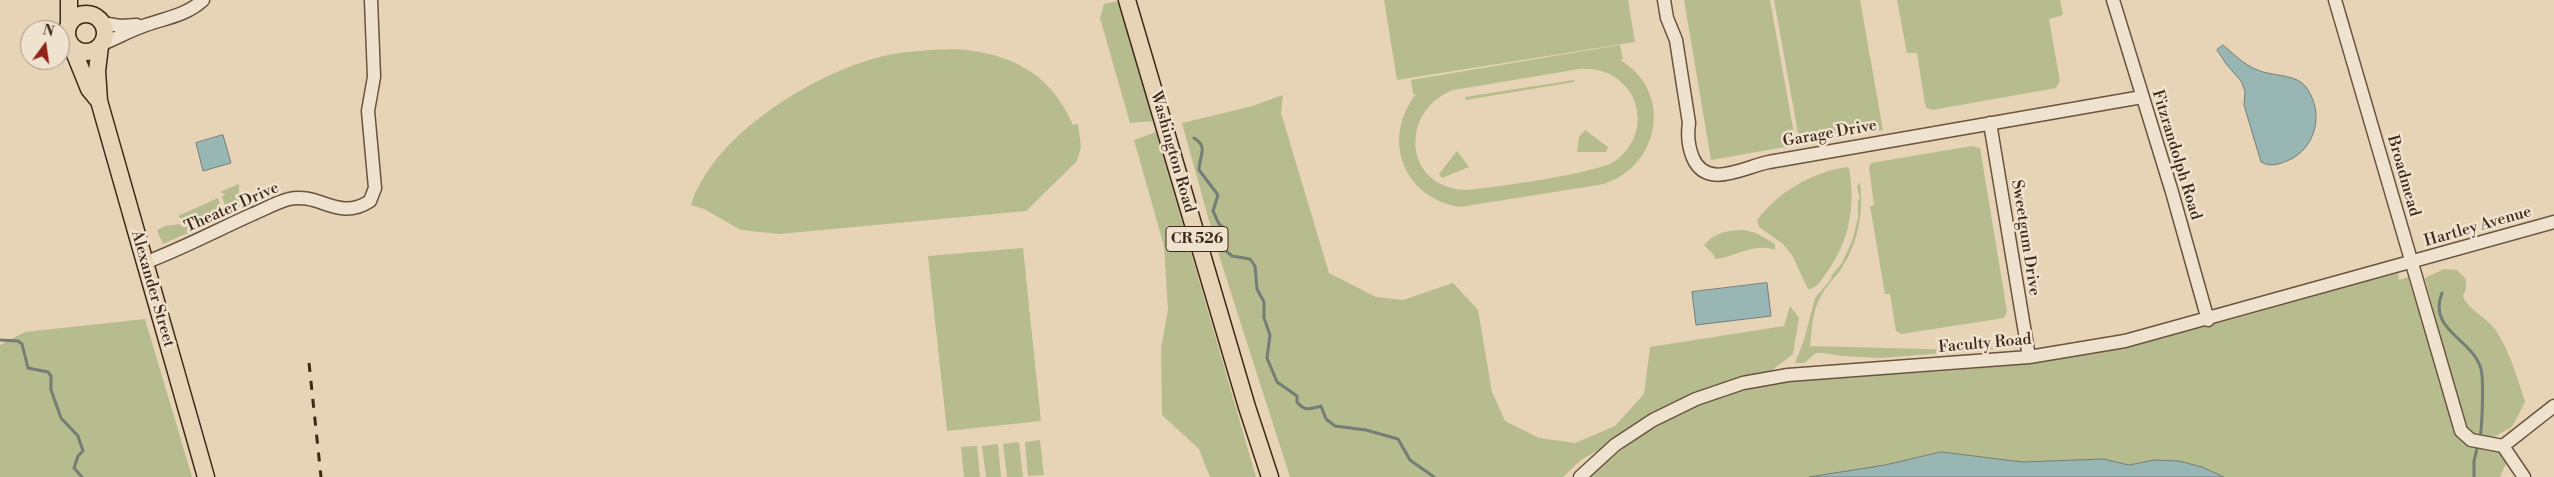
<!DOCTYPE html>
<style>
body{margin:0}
#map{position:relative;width:2554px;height:477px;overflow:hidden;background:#e7d3b5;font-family:"Libre Bodoni",serif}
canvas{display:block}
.north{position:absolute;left:20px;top:20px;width:50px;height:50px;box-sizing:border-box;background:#efe2cf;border:1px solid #a89886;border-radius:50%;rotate:14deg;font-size:14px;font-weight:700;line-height:20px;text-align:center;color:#3e2918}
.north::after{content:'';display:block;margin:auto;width:18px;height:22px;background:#8f2418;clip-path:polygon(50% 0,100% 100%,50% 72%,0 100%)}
</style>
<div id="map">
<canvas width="2554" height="477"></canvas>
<div class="north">N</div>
</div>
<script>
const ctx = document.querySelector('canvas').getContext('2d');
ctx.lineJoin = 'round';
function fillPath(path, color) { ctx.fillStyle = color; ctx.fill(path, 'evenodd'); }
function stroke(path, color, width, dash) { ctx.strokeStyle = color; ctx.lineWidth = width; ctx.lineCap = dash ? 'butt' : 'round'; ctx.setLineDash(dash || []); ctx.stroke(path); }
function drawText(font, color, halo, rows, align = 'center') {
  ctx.font = font + ' "Libre Bodoni",serif'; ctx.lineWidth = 5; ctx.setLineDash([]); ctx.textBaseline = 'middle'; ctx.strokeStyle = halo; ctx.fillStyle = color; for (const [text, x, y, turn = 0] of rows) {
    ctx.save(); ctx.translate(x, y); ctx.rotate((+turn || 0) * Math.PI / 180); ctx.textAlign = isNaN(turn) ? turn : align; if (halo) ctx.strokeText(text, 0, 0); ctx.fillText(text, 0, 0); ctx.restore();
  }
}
fillPath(new Path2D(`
 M1384,0h244l7,42 -238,38z
 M1684,0h86l26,145 -85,15z
 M1774,0h86l23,130 -83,14z
 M1897,0h163l3,15 -14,4 11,62 -4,7 -124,22 -5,-2 -2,-4 -8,-51h-10z
 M1118,1l35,120 -23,2 -30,-105 4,-14z
 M1620,45l3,14 -3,1c53,31 41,105 -16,124l-144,23c-57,-9 -79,-68 -44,-113h-3l-2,-14zM1579,69c27,-3 54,14 58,42 3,20 -6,39 -22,50 -17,12 -123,27 -148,29 -7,0 -13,-1 -19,-3 -49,-17 -39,-83 6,-97z
 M955,49c55,4 95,23 118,76l5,-1 3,23 -4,14 -51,50 -247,23 -38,-4 -37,-21 -13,-4c22,-69 115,-126 181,-146 27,-8 55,-9 83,-10z
 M1574,80v2l-108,18 -1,-3z
 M1283,95l-2,18 48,160 47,24 27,3 50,-17 25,27 14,82 13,29 34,17 36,5 40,-17 29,-32 6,-47 134,-21 6,-20 9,12 -6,36 -22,17 -73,22 -117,67 -18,17h-273l-74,-231 -34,-123 67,-16z
 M1585,130l23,17 -2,5h-29l2,-15z
 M1156,132l100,345h-46l-11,-28 -37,-34 -1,-67 7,-38 -4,-64 -30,-106z
 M1972,146l8,2 27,163 -3,7 -103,16 -5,-3 -6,-37h-5l-15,-88 4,-1 -5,-37 2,-5z
 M1457,151l12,16 -27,11 -3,-4z
 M1846,167l3,1c7,39 0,75 -24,107 -5,7 -9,14 -17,14l-16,-34 -9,-11 -24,-17 -2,-7c23,-29 52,-46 89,-53z
 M1860,183c4,29 -2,61 -19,86 -7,10 -17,19 -22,31 -7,14 -7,31 -9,46l154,4 55,-5v2l-138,11 -40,-2 -17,-3h-8l-12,10h-9l9,-23 11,-42 17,-20 -1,-2 11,-13 10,-22 6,-23v-18l2,-1 -3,-13z
 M239,184v25l-11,4 -6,-16 3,-3 -5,-2z
 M218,198l6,18 -10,4h-15l-1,-2 -14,3 -6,-5z
 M180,224l1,2 9,-2 1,3 4,-2 6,2 -38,17 -6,-14 8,-4z
 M1744,230l12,3 19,11v6c-20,-8 -40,7 -60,9l-1,-4 -10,-10c10,-12 24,-15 40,-15z
 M1023,248l18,173 -94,10 -19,-175z
 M2444,269l13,1 9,9v9l-3,8c5,14 23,21 32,33 15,22 22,48 30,73l-13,25 -20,11c-21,-5 -24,-4 -31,-25l-36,-135z
 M2398,273l1,7 9,-3 47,153 44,19 9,10 -8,18h-276l-22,-10 -48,-7 -25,5 -26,-6 -80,3 -82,-10 -56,13 -76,12h-218c35,-34 77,-63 124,-80 57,-21 120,-19 180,-23 61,-3 122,-9 182,-19 108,-18 214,-54 321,-82z
 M145,319l47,158h-192v-132l25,-13z
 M1040,440l4,35 -16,1 -3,-34z
 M1019,442l4,35h-16l-4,-33z
 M998,444l3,33h-15l-4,-31z
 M977,446l3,31h-16l-3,-30z`), '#b6bc8d');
const water = new Path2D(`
 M2223,45c13,11 23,22 40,27 14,4 34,3 43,15 19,26 10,62 -19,74 -10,4 -17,6 -26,1l-17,-57 1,-14 -4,-10 -14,-16 -10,-15z
 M223,135l8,28 -28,8 -7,-28z
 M1767,283l4,33 -75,9 -4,-33z
 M1941,452l82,10 80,-3 26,6 25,-5 25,1 23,6 22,10h-415l76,-12z`);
fillPath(water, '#98b7b4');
stroke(water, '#747e76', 1);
stroke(new Path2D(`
 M1194,138c15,9 5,18 5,32l19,25 -5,16 6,13 7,6v21l6,5 18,3 5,7 2,23 7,13v16l6,17 -3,23 10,24 20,14v6c8,10 13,7 24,4l5,13 9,7 31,4 32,9 12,21 24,17
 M2442,293c-15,37 31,46 39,76 3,11 1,58 -1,69
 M0,340l18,1 4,3 6,24 20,4 3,4v14l10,28 17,18 5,15 -5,5 -4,12 8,9
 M2474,477v-16l4,-17`), '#747e76', 3);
const minor = new Path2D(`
 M1664,0l3,18 9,22 13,83c-2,13 -1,23 4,35 14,32 51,9 76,4l373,-65
 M2113,0l59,192 36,128
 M2335,0l126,431 10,9 32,6
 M102,23l18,3 17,-1
 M102,44c15,-6 29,-14 44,-19 20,-7 41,-10 57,-25
 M1990,123l39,234
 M144,263c38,-14 73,-33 109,-49 12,-5 24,-12 36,-15 31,-7 49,23 81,2l5,-13 -7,-77 6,-34 -3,-77
 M2503,446l51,-40
 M2503,446l21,31
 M1580,477l35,-32 38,-25 43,-21 47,-16 45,-8 241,-18 96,-16 429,-119`);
const major = new Path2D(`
 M1127,0l120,407 23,70
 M67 33a19 19 0 1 1 38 0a19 19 0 1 1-38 0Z
 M69,24v-24
 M100,46l-3,25 2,30 107,376
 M72,47l17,42 9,11`);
stroke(minor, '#68543f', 15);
stroke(major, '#3e2918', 19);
stroke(minor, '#efe2cf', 12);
stroke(major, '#e7d3b5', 16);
stroke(new Path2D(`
 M309,363l12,114`), '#3e2918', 3, [9, 9]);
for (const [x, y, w] of [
 [1197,239,62]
]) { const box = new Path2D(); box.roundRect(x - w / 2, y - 12.5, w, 25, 4); ctx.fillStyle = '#efe2cf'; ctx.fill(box); stroke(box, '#3e2918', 1); }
drawText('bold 15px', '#3e2918', null, [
 ["CR 526",1197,239]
]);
drawText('16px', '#3e2918', '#efe2cf', [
 ["Garage Drive",1830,134,-10],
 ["Washington Road",1172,152,74],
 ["Fitzrandolph Road",2176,155,73],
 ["Broadmead",2403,176,74],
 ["Theater Drive",232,208,-24],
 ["Hartley Avenue",2478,227,-16],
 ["Sweetgum Drive",2025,238,81],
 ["Alexander Street",152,289,74],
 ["Faculty Road",1985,344,-5]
]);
</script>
